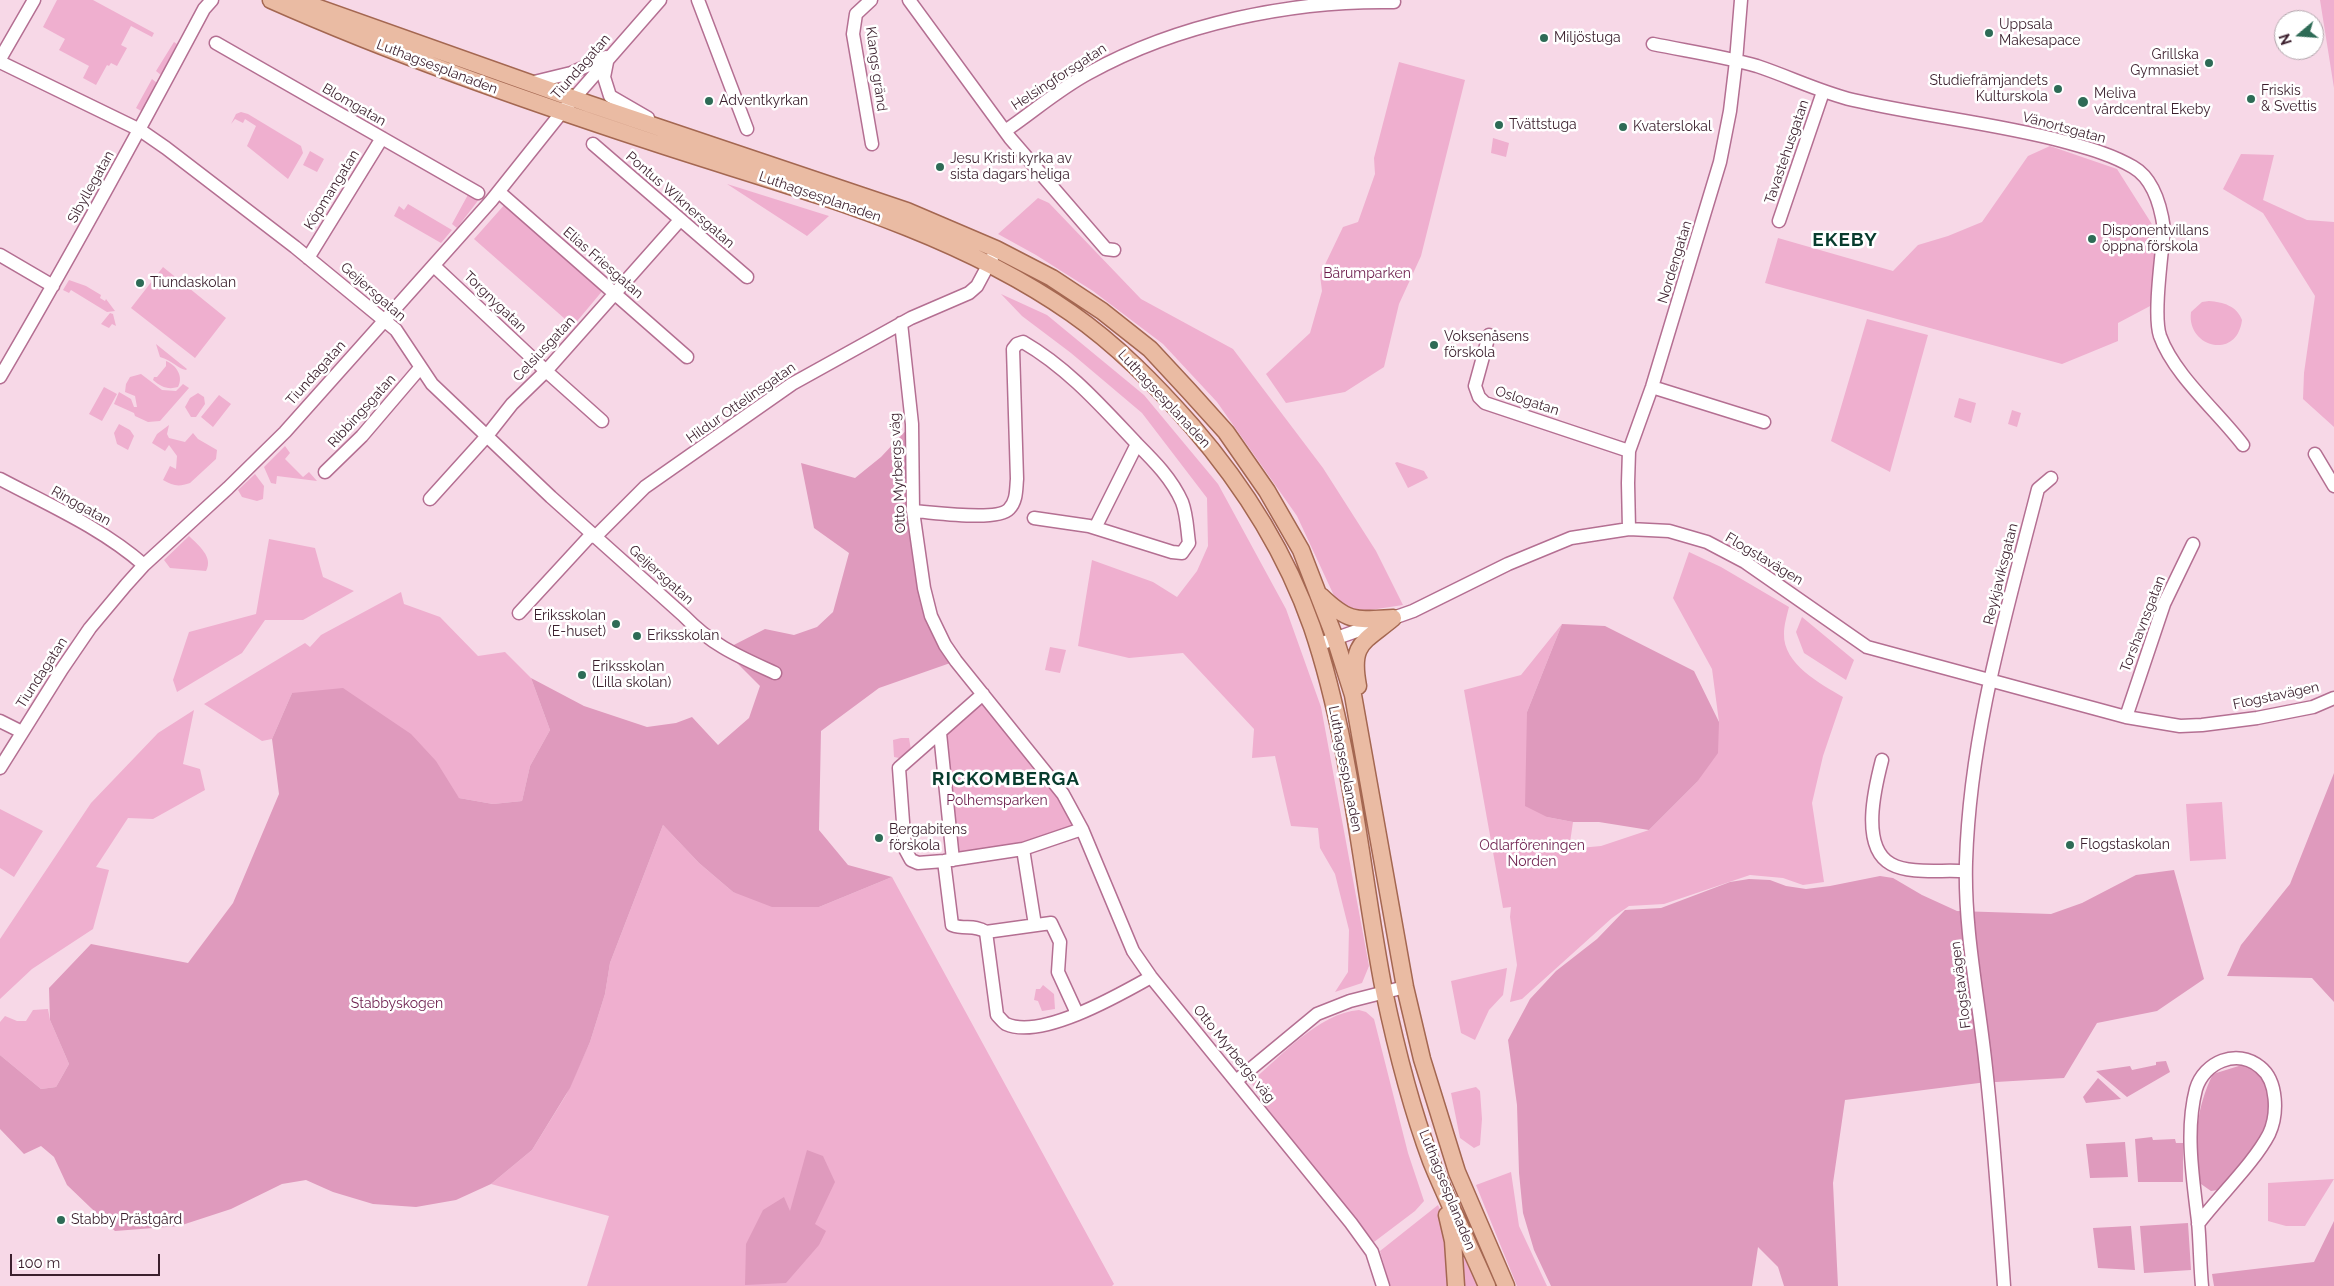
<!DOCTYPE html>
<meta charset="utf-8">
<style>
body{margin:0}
#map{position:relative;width:2334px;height:1286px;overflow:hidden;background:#f7d8e7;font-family:Raleway,sans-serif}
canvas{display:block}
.north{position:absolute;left:2274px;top:10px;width:50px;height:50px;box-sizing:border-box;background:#fff;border:1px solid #b1a5ab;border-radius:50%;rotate:252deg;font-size:14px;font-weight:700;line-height:20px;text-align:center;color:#3b1f2d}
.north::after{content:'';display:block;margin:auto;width:18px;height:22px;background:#2e6b56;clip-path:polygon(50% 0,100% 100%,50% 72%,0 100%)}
.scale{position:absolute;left:10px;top:1254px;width:150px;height:22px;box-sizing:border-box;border:2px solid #3b1f2d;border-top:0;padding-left:6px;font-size:15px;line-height:18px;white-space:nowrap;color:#3b1f2d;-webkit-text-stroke:4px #fff;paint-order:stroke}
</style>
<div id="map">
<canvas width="2334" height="1286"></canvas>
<div class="north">N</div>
<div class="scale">100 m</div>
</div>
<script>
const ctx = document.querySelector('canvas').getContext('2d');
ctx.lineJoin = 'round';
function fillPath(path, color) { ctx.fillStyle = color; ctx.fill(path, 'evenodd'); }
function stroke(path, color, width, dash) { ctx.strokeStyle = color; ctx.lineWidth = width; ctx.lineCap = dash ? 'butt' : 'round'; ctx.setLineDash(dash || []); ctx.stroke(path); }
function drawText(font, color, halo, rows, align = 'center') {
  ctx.font = font + ' Raleway,sans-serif'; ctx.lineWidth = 5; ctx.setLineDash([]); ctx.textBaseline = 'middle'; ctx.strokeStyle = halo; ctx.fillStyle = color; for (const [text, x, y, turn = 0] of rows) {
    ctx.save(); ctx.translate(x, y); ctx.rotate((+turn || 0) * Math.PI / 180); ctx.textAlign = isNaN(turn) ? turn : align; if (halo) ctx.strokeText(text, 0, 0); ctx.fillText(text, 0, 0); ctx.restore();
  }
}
fillPath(new Path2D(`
 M57,0h36l61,33 -2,4 -21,-11 -10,19 6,3 -10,18 -6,-3 -2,3 -2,-1 -11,20 -13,-7 6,-12 -30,-16 6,-11 -22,-12z
 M2320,0h14v88z
 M174,42l3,2 -16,31 -5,-4z
 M1399,62l66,18 -44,176 -22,48 -15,63 -39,25 -59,11 -20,-29 44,-41 12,-42 -2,-16 23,-48 15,-5 17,-48 -1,-16z
 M152,79l5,4 -14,29 -7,-4z
 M241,112l7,2 53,32 2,7 -15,26 -41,-33 9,-20 -11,-7 -2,4 -8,-4 -4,5 5,-10z
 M1493,138l16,5 -3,14 -15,-4z
 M2050,146l67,23 38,60 -3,76 -34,18v18l-56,23 -297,-81 13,-45 115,33 25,-26 30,-9 34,-14 46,-66z
 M310,151l14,8 -7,13 -14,-7z
 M2241,154l33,1 -11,45 44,20 27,2v205l-31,-28 1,-26 11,-77 -52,-83 -40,-24z
 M727,184l102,32 -22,20z
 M470,191l10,7 -23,30 -5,-4z
 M1038,198l11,5 92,96 92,50 90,119 53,83 27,54 -46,7 -21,-12 -39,-84 -80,-114 -54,-58 -70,-53 -57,-36 -38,-21z
 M506,203l98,86 -31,37 -99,-87z
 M408,204l44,26 -11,13 -47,-27 5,-10 5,4z
 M163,267l63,51 -31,40 -64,-50z
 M69,280l17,6 15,9 -1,3 5,3 1,-2 9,12 -8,1 -36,-22 -2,3 -6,-3z
 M1001,294l46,21 97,80 74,89 68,125 35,98 48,259 -7,17 -27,9 13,-20 1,-42 -14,-56 -15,-26 -2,-20 -27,-2 -16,-70 -23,2 2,-29 -71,-76 -54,5 -51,-12 14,-86 61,22 24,15 20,-26 11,-25 -1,-48 -65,-85 -71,-60 -49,-37z
 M2209,301c14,1 28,5 33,19 -5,41 -56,27 -51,-8l11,-10z
 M110,313l3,1 3,12 -4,-2 -3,4 -8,-4z
 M1867,319l61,16 -38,137 -59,-31z
 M156,344l31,25 -1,1c-8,-1 -14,-10 -26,-13z
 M166,361c10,4 18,15 12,26 -10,3 -17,0 -25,-7l1,-3h3l9,-11z
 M141,374l21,16 14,1 7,-7 6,4 -29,33 -12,1 -13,-6 -1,-3 -20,-9 5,-12 12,7 3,8h3l-2,-11 -10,-4 1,-8 4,-7z
 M104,387l13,7 -15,27 -13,-7z
 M198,393l6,4 1,7 -9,13h-5l-6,-10 5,-9z
 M219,395l12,9 -18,23 -12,-10z
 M1959,398l17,5 -5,20 -17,-6z
 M2012,410l9,3 -4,14 -9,-3z
 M119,424l11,6 4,6 -6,14 -11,-6 -3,-11z
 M169,425l-2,9 2,4 16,4 8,-9 5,6 19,11 -1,9 -26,24c-11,4 -17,3 -27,-3l7,-14 6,3 1,-13 -8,-11 -4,6 -13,-8 5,-9z
 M285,446l5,7 -5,6 18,18 6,-5 8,9 -40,-5 -1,8 -5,-1 -7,-16z
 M1397,462l27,9 4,7 -20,10 -13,-25z
 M255,474l9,12 -1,13 -6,2 -15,-4 -4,-7z
 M189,536c9,9 25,21 17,35l-36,-3 -6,-8z
 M269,539l46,9 8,29 31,14 -51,29h-38l-23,33 -65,39 -4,-12 16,-48 67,-18z
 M1689,552l32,15 68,40c-2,8 -5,18 -5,27 -1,30 37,50 59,63l-20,59 -11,47 12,79 -21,3 -20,-7 -33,-3 -86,29 -35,2 -17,12 -90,81 -12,3 7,-37 -7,-48 1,-10 -8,1 -39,-218 57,-15 41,-51 -35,88 20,105 26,5 -4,27 32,-3 48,-16 48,-48 22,-60 -7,-53 -39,-71z
 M401,592l3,12 36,13 38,39 27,-4 26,26 19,52 -20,36 -8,35 -29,3 -34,-6 -167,-105 -20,46 -10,2 -58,-37 101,-61 5,4 11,-12z
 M1802,617l52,43 -8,20 -42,-27 -8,-21z
 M1050,647l16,3 -6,23 -15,-3z
 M979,698l78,99 19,34 -123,29 -13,-127z
 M194,710l-11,54 17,5 5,21 -52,29 -25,-1 -32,49 13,3 -16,59 -61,40 -32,30v-60l91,-136 67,-70z
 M901,738h8l2,12 -12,8 -5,-1 -1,-17z
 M2222,802l4,57 -36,2 -4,-57z
 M0,809l43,22 -29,46 -14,-9z
 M663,825l36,38 34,29 86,15 73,-30 222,407 -2,2h-525l22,-70 -118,-32 41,-34 34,-55 24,-53 15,-48 5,-31z
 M1507,968l-4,27 -14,15 -14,30 -14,-7 -10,-52z
 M1043,985l11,9 1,15 -13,2 -4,-10 -4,-1 2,-11h4z
 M48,1009l2,11 19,44 -13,23 -15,2 -41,-34v-33l5,-6 12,5h9l7,-11z
 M1359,1010l7,2 8,7 34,134 16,48 -9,10 -41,31 -111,-139 -12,-21c29,-25 68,-69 108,-72z
 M1476,1087l4,4 2,28 -2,26 -6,3 -14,-10 -9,-45z
 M1511,1172l8,54 28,60h-30l-41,-101z
 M2334,1179l-29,47h-19l-18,-5v-38z
 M1438,1205l40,81h-88l-10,-35z`), '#efafcf');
fillPath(new Path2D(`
 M912,424l12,164 32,73 -77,27 -58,43 -2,99 29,35 44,12 -73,30h-47l-39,-15 -34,-29 -36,-38 -53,138 -5,31 -15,48 -20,46 -38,62 -41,34 -35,16 -40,7 -43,-3 -40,-12 -27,-12 -24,4 -51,25 -52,17 -64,5 -48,-46 -13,-28 -13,-11 -17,8 -24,-25v-74l41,34 15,-2 13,-23 -19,-44 -1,-32 42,-44 97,19 45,-60 46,-109 -7,-55 20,-46 51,-5 68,46 25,27 23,37 34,6 29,-3 8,-35 20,-36 -19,-52 53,28 63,21 29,-4 16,-6 26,28 31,-27 11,-32 -36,-36 41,-21 29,6 23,-8 16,-15 16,-59 -35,-25 -13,-65 54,15 26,-21z
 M1562,624l43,2 89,45 25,51 -1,31 -21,29 -48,48 -50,-8h-26l-26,-5 -22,-11 2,-94z
 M2334,773v229l-22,-24 -85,-2 14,-31 49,-61z
 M2174,870l30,109 -47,32 -60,12 -33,55 -85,5 -134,17 -12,83 5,103h-54l-6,-19 -20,-20 -6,39h-201l-17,-36 -11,-37 -4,-40 -2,-68 -9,-65 22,-41 26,-28 41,-32 28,-29 36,-2 69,-26 19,-3 21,1 16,6 20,3 24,-3 50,-10 13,2 29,17 35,16 94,3 31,-11 54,-28z
 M2166,1061l4,11 -43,25 -31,-26 34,-5 2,4 24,-5v-3z
 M2242,1065c13,2 19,10 24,22 14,40 -25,75 -48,103l-7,1 -10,-7c-9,-35 -5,-77 12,-110z
 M2098,1078l23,21 -35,4 -3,-6z
 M2152,1137l1,3 22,-1 1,4h7v39h-45l-3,-43z
 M2125,1142l3,35 -38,1 -4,-34z
 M807,1150l16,6 12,26 -20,42 11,7 -7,14 -33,38 -41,2 1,-41 17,-34 21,-13 6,14z
 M2334,1221v65h-120l-2,-12 102,-12z
 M2188,1223l3,47 -47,3 -4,-47z
 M2131,1226l4,44 -37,-2 -5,-40z`), '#df9abd');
const minor = new Path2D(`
 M698,0l49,129
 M871,0l-15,14 -3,20 19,110
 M909,0l101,138 96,111 8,1
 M216,43l262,150
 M1653,44c34,7 70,12 104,22 33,11 63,26 96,34 69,16 141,23 209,41 25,7 49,13 71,26 21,12 28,40 31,62 -2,25 -11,86 -4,107 14,39 58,76 83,109
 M0,59l34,-59
 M0,62l140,68 26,18 129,99 101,83 36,54 119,113 133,119c29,30 54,40 91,57
 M607,62l-3,15 6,19 38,22
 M530,83l41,-10 35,-16
 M1005,131c28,-19 54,-42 84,-58 88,-49 203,-73 305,-71
 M593,144l154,133
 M499,192l188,165
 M1779,221l44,-129
 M0,255l53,31
 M308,258l74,-120
 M434,266l112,105 56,50
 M901,323l11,101 1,87 11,77 7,28 14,29 11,16 107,133 19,35 51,122 18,26 200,246 21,29 11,34
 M1489,335l-14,51 4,11 6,6 144,48
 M0,377c71,-121 138,-244 204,-368l8,-9
 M1652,387l112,35
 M2315,454l19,32
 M325,472l37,-36 58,-68
 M0,479c49,26 102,49 144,86
 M430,499l56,-62 26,-33 34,-33 134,-151
 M913,511c19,1 84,11 96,-2 8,-8 7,-20 8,-30l-4,-130 4,-5 6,-2c45,26 79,65 114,102 17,17 35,35 45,58 5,13 5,27 7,41l-7,10 -10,-1 -83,-26 -55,-8
 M1095,528l42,-84
 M1629,529l-1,-46 1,-32 23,-64 68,-225 10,-51 6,-50 5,-61
 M519,613l70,-76 7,-1 49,-49 147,-103 119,-66 58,-25 8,-7 15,-28
 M1317,645l96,-34 95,-47 63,-26 58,-9 40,2 38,11 38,20 122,85 259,70 54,9 22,-1 55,-7 56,-11 21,-9
 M983,694l-84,74 6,81 6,11 7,3 26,-2 79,-12 59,-20
 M2126,717l38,-113 29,-60
 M0,721l22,11
 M940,733l13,127
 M1882,760c-7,27 -22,87 9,104 18,10 48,6 68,7
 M0,768l62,-99 28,-41 36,-43 18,-20 84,-77 57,-56 206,-231 71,-89 98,-112
 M1023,849l12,76
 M944,861l8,64c13,5 22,-1 34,7l11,83c3,3 6,7 9,9 35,16 113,-29 145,-47
 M986,932l65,-9 9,19 -2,30 17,37v5
 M1236,1081l81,-67 33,-13 55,-14
 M2198,1224c21,-28 56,-61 71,-90 9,-19 9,-53 -9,-67 -23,-19 -56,-5 -64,22 -11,42 -3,90 2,132 2,22 2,44 4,65
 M2004,1286c-5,-73 -10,-146 -18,-218 -7,-68 -22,-137 -20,-206 4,-129 40,-248 72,-373l13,-11`);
const major = new Path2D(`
 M271,0c122,54 248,98 375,140 144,48 299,85 425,173 46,32 84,71 121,113 51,59 94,127 120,201 39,115 49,245 72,364 12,57 27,116 47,170 17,42 38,83 56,125
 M296,0l293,104 318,107 89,38 56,29 50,33 48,38 39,42 37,41 41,59 34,59 34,88 18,57 52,292 17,72 35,113 49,114
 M1321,596c28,27 35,24 72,22
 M1358,686c-8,-43 5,-43 35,-68
 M1447,1215l6,26 3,45`);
stroke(minor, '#b46f92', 15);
stroke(major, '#a46751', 19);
stroke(minor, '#fff', 12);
stroke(major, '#eabba3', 16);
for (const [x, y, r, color] of [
 [1989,33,5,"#2e6b56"],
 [1544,38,5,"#2e6b56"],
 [2209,63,5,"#2e6b56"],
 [2058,89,5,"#2e6b56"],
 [2251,99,5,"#2e6b56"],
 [709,101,5,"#2e6b56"],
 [2083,102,6,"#2e6b56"],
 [1499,125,5,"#2e6b56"],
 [1623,127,5,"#2e6b56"],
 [940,167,5,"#2e6b56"],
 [2092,239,5,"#2e6b56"],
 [140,283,5,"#2e6b56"],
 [1434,345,5,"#2e6b56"],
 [616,624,5,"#2e6b56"],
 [637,636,5,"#2e6b56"],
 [582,675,5,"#2e6b56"],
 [879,838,5,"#2e6b56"],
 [2070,845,5,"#2e6b56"],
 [61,1220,5,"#2e6b56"]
]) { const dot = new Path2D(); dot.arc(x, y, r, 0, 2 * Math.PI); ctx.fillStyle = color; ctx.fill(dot); stroke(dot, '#fff', 2); }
drawText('14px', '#3b1f2d', '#fff', [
 ["Uppsala",1999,25],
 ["Makesapace",1999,41],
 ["Miljöstuga",1554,38],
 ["Grillska",2199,55,"right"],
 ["Gymnasiet",2199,71,"right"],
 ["Studiefrämjandets",2048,81,"right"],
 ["Kulturskola",2048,97,"right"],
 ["Friskis",2261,91],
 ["& Svettis",2261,107],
 ["Meliva",2094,94],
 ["vårdcentral Ekeby",2094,110],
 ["Adventkyrkan",719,101],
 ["Tvättstuga",1509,125],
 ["Kvaterslokal",1633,127],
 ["Jesu Kristi kyrka av",950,159],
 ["sista dagars heliga",950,175],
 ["Disponentvillans",2102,231],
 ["öppna förskola",2102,247],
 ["Tiundaskolan",150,283],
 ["Voksenåsens",1444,337],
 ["förskola",1444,353],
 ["Eriksskolan",606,616,"right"],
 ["(E-huset)",606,632,"right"],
 ["Eriksskolan",647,636],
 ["Eriksskolan",592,667],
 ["(Lilla skolan)",592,683],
 ["Bergabitens",889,830],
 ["förskola",889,846],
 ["Flogstaskolan",2080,845],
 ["Stabby Prästgård",71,1220]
], 'left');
drawText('14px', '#3b1f2d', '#fff', [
 ["Luthagsesplanaden",437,67,21],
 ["Tiundagatan",581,67,-49],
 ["Klangs gränd",876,69,82],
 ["Helsingforsgatan",1059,77,-33],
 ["Blomgatan",354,105,30],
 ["Vänortsgatan",2064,128,15],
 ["Tavastehusgatan",1787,152,-71],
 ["Sibyllegatan",91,187,-61],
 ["Köpmangatan",332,190,-58],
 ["Luthagsesplanaden",820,197,19],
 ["Pontus Wiknersgatan",680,200,41],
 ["Nordengatan",1675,262,-73],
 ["Elias Friesgatan",603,263,41],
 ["Geijersgatan",373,292,41],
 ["Torgnygatan",495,302,44],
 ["Celsiusgatan",544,349,-47],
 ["Tiundagatan",316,373,-48],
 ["Luthagsesplanaden",1164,399,47],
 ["Oslogatan",1527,401,18],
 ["Hildur Ottelinsgatan",741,403,-35],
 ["Ribbingsgatan",362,411,-48],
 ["Otto Myrbergs väg",898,473,-93],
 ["Ringgatan",81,506,29],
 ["Flogstavägen",1764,559,31],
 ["Reykjaviksgatan",2001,574,-76],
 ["Geijersgatan",661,575,42],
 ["Torshavnsgatan",2143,624,-69],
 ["Tiundagatan",42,673,-57],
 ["Flogstavägen",2276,696,-12],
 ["Luthagsesplanaden",1345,769,79],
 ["Flogstavägen",1961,985,-97],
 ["Otto Myrbergs väg",1234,1054,51],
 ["Luthagsesplanaden",1447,1190,68]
]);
drawText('14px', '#6d1e4d', '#fff', [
 ["Bärumparken",1367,274],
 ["Polhemsparken",997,801],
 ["Odlarföreningen",1532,846],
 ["Norden",1532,862],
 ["Stabbyskogen",397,1004]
]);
ctx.letterSpacing = '1px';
drawText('bold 19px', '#073c2d', '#fff', [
 ["EKEBY",1845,240],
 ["RICKOMBERGA",1006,779]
]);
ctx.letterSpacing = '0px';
</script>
